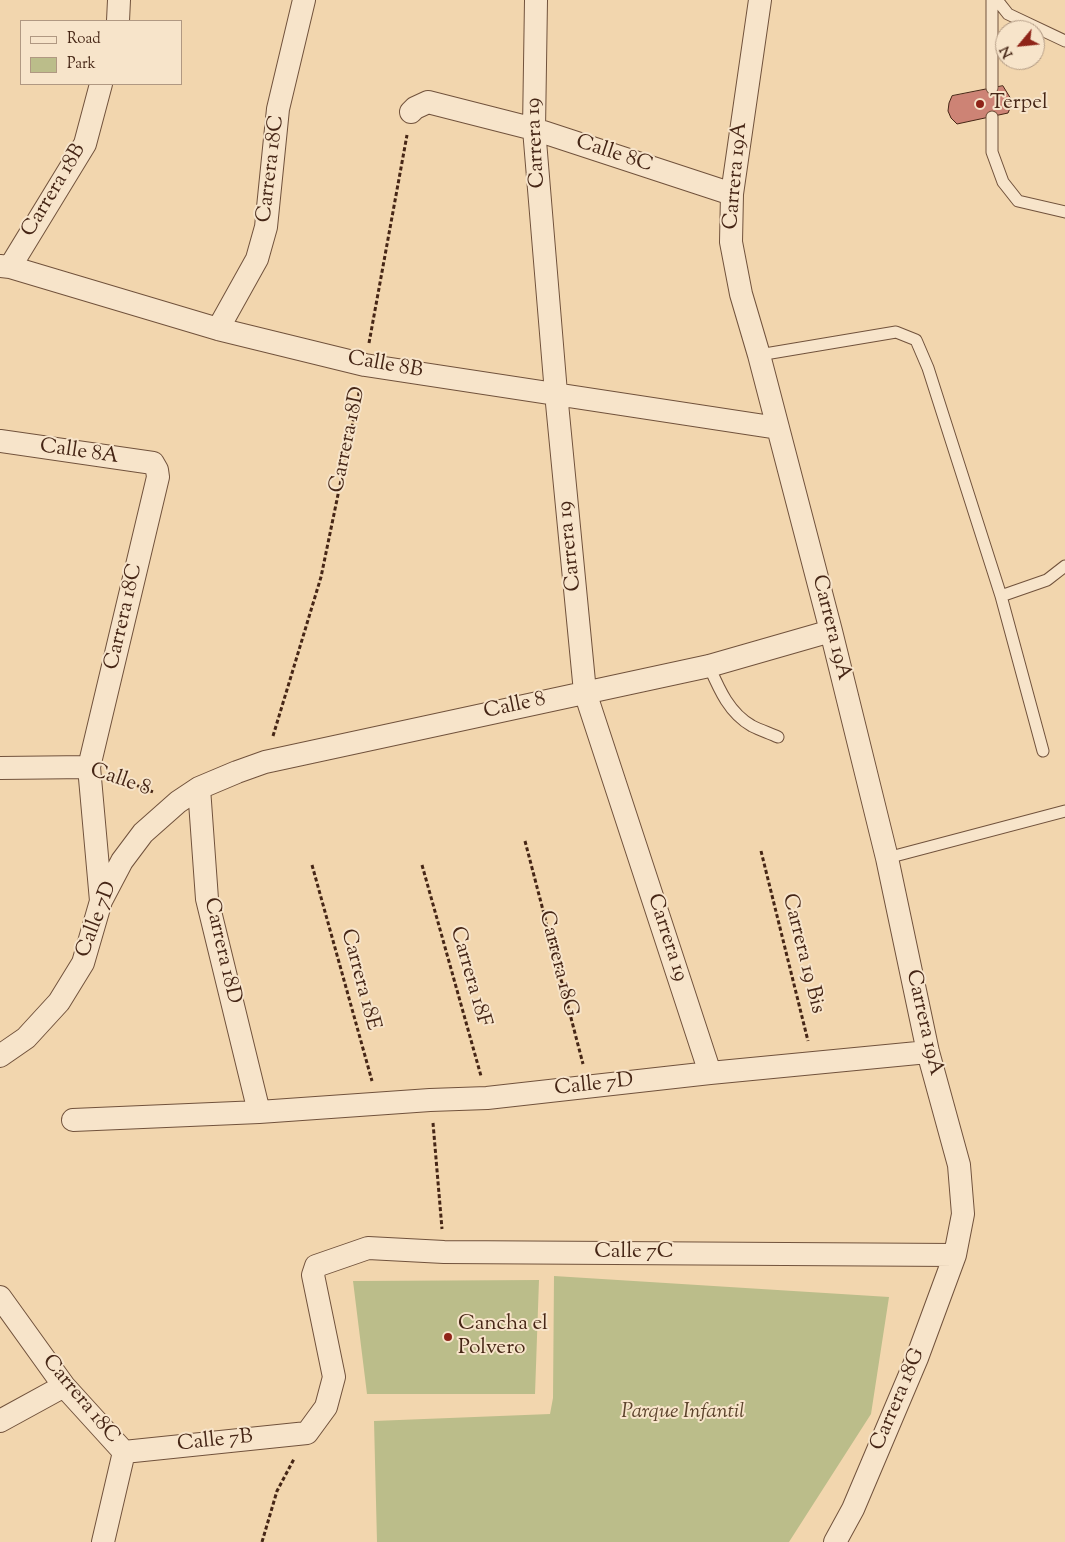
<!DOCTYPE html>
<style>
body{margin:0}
#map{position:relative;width:1065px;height:1542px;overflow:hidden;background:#f2d6ae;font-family:"Sorts Mill Goudy",serif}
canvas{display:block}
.legend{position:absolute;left:20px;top:20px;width:162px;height:65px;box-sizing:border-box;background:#f7e4ca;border:1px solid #b09882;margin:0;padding:6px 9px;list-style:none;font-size:15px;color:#462616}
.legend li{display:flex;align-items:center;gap:10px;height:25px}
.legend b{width:25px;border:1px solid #b09882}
.north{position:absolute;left:995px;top:20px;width:50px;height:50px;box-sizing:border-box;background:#f7e4ca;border:1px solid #b09882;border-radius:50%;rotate:242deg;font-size:14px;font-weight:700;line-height:20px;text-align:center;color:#462616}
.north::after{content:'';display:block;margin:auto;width:18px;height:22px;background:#8f2418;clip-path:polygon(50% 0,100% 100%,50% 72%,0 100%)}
</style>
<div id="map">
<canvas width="1065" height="1542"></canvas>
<ul class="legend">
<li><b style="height:6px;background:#f7e4ca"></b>Road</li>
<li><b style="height:14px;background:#bbbd8a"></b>Park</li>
</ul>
<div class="north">N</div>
</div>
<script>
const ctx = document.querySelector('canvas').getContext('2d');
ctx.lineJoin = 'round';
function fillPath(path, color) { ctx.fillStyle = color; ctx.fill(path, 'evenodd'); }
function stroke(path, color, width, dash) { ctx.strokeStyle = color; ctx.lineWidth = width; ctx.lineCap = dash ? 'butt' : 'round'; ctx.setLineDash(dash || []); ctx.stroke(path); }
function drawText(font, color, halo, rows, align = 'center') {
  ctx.font = font + ' "Sorts Mill Goudy",serif'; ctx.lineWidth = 4; ctx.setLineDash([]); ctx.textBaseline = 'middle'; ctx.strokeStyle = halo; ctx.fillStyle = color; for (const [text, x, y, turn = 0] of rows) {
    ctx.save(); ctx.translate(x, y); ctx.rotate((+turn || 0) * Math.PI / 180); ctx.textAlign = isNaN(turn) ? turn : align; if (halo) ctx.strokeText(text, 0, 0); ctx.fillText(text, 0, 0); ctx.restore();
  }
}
fillPath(new Path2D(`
 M554,1276l335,21 -18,117 -82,128h-412l-3,-121 176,-7 3,-16z
 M539,1280l-4,114h-168l-14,-113z`), '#bbbd8a');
const building = new Path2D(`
 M1003,86l8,13v7l-3,7 -51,11 -6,-6 -3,-7 1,-8 3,-7z`);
fillPath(building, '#cd8375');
stroke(building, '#462616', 1);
const lane = new Path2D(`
 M992,0v88
 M997,0l11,14 57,27
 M992,117v35l11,30 15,19 47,11
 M759,355l137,-23 20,8 12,28 73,228 42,155
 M1001,596l46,-16 18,-14
 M709,666c10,23 20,47 43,60 8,4 17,7 26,11
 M887,858l178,-47`);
const street = new Path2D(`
 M536,0l-2,129 22,264 29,299 125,381
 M760,0l-28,194 -1,48 10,52 18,61 72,276 56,227 41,194 31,113 4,49 -8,41 -38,103 -64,151 -18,33
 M118,21l1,-21
 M411,112l4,-4 13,-6 106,27 198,65
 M0,266l10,1 208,62 147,36 413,63
 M10,267l75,-123 16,-60
 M218,329l39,-70 9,-32 12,-118 26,-109
 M0,441l153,22 4,7 1,7 -69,290 12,134
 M0,768l89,-1
 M199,788l8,111 52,213
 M0,1056l26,-18 33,-36 24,-39 18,-62 21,-40 21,-28 35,-31 21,-14 38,-16 28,-10 444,-96 122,-35
 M73,1120l186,-8 171,-12 57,-2 223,-25 218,-21
 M0,1297l64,89 60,66
 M0,1421l64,-35
 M124,1452l183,-19 19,-26 8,-30 -21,-102 3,-9 52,-18 76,4 511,3
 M103,1542l21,-90`);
stroke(lane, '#71523c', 13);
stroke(street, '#71523c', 24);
stroke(new Path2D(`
 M369,343l38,-208
 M273,736l48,-159 39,-189
 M113,776l40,16
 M525,841l58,223
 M761,851l47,190
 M312,865l60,216
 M422,865l59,211
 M433,1123l9,106
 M262,1542l15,-51 17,-32`), '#462616', 3, [4, 2.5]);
stroke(lane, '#f7e4ca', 11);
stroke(street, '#f7e4ca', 22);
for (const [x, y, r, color] of [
 [980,104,5,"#8f2418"],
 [448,1337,5,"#8f2418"]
]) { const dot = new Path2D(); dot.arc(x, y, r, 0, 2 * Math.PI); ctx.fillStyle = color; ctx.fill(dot); stroke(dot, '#f7e4ca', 2); }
drawText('21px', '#462616', '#f7e4ca', [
 ["Terpel",990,104],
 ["Cancha el",458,1325],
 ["Polvero",458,1349]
], 'left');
drawText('21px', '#462616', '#f7e4ca', [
 ["Carrera 19",537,143,-93],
 ["Calle 8C",614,155,18],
 ["Carrera 18C",272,169,-83],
 ["Carrera 19A",737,176,-85],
 ["Carrera 18B",55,191,-59],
 ["Calle 8B",385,366,10],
 ["Carrera 18D",349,440,-78],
 ["Calle 8A",79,453,8],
 ["Carrera 19",571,546,-96],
 ["Carrera 18C",125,617,-77],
 ["Carrera 19A",830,628,76],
 ["Calle 8",515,707,-12],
 ["Calle 8",120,781,19],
 ["Calle 7D",98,920,-69],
 ["Carrera 19",666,938,72],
 ["Carrera 18D",221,951,77],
 ["Carrera 19 Bis",802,954,76],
 ["Carrera 18G",557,964,76],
 ["Carrera 18F",469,977,74],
 ["Carrera 18E",359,980,75],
 ["Carrera 19A",923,1023,77],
 ["Calle 7D",594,1086,-6],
 ["Calle 7C",634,1253],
 ["Carrera 18C",80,1400,50],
 ["Carrera 18G",899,1400,-67],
 ["Calle 7B",215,1442,-6]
]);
drawText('italic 21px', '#5d442d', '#f7e4ca', [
 ["Parque Infantil",683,1413]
]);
</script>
